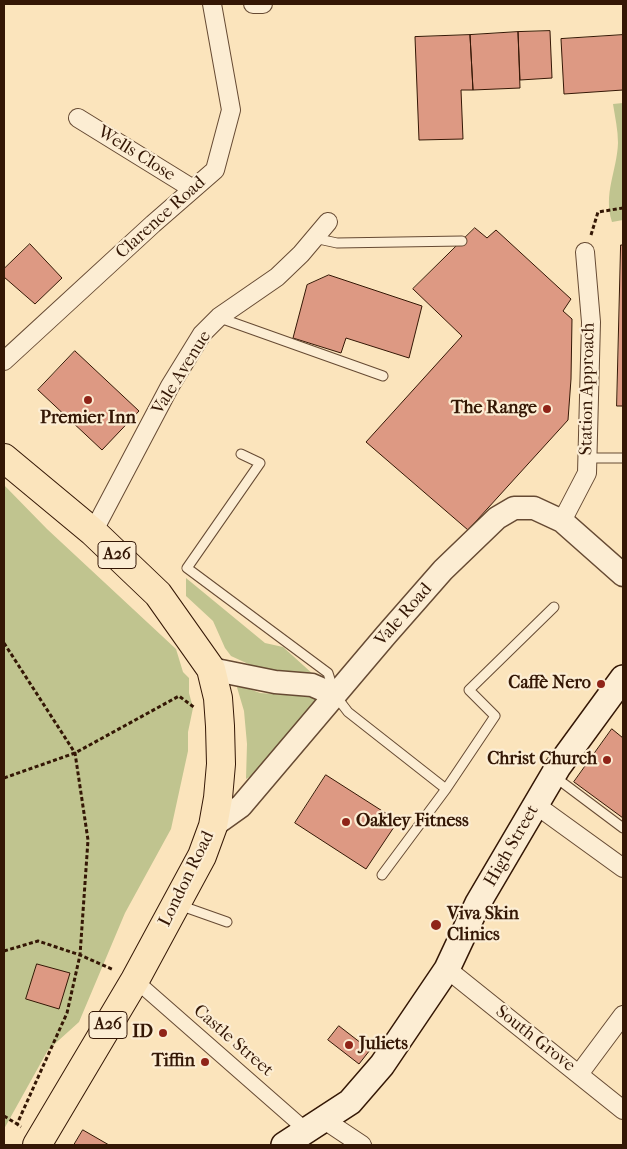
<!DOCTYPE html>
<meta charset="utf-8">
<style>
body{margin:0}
#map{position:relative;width:627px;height:1149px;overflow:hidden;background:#fbe4bc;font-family:"IM FELL French Canon",serif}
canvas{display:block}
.frame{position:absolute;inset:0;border:5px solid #341705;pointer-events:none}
</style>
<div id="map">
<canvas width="627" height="1149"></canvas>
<div class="frame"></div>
</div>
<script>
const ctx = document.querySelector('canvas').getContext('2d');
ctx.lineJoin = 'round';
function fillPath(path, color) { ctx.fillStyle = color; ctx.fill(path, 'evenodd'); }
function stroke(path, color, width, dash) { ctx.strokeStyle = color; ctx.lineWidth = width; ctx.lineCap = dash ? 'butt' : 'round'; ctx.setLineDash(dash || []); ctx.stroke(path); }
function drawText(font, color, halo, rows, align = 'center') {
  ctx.font = font + ' "IM FELL French Canon",serif'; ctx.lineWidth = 4.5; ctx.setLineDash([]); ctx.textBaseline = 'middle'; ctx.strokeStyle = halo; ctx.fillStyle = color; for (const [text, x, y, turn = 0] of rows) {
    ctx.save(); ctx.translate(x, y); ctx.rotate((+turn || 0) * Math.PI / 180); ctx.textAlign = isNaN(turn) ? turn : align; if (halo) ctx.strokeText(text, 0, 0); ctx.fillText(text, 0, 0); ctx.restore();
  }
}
fillPath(new Path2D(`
 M623,103v117l-11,2c-9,-28 5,-51 6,-79 0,-13 -3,-26 -5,-39z
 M4,485l43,44 129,120 7,23 6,6v15l4,15 -5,24v19l-17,78 -46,84 -46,109 -31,28 -44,79z
 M186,578l79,65 18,4 31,28 -22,1 -37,-9 -24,-11 -6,-8 -12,-27 -27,-25z
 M236,684l24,9 54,4 3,7 -12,10 -54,62 -5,3 1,-35 -3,-33z`), '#c0c48f');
const building = new Path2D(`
 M550,31l2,47 -32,2 -2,-48z
 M518,32l2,56 -47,2 -3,-55z
 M470,35l3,55h-12l2,49 -44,1 -4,-103z
 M623,35v55l-59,4 -3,-55z
 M475,228l12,10 9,-8 75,69 -8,12 9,8 -1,60 -3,41 -100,110 -102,-88 96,-106 -49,-47z
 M30,244l32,34 -27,26 -31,-27v-8z
 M621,245h2v161h-6z
 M329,275l93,31 -13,52 -63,-20 -5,15 -48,-15 14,-53z
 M75,351l64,60 -37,39 -64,-60z
 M612,729l11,9v80l-49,-36z
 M326,775l72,46 -32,48 -71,-46z
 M37,964l33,9 -11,36 -33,-10z
 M339,1026l31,24 -11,14 -31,-24z
 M83,1130l26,15h-35z`);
fillPath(building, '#dd9983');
stroke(building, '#341705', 1);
const service = new Path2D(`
 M314,238l23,5 125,-2
 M220,318l163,58
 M241,454l19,9 -73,105 141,105 7,22 13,17 98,77
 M587,458h36
 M555,777l68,51
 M382,875l64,-86 49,-73 -26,-26 85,-83
 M179,905l48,17`);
const pedestrian = new Path2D(`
 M135,980l171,150`);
const minor = new Path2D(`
 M253,4h10
 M78,118l115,71
 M4,361l149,-137 62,-54 16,-60 -19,-106
 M562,521l25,-48 4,-151 -6,-70
 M93,532l77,-146 32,-52 17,-17 58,-40 24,-23 27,-32
 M536,805l87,63
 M447,969l176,141
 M579,1074l44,-59
 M323,1119l39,26`);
const tertiary = new Path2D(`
 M211,669l64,13 37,3 23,10
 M213,826l28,-20 145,-171 57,-65 54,-52 17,-10h20l28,13 61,54`);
const secondary = new Path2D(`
 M284,1145l66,-43 32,-37 65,-96 31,-66 80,-136 65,-89`);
const trunk = new Path2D(`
 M4,458l89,74 65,62 53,75 7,29 2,28 1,38 -3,34 -5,28 -11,30 -67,124 -98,165`);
stroke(service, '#664a33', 11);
stroke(pedestrian, '#664a33', 16);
stroke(minor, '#664a33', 20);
stroke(tertiary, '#664a33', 25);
stroke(secondary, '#341705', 28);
stroke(trunk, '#341705', 30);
stroke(new Path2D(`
 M591,235l7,-23 25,-4
 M4,643l71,110 13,87 -8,115 -13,58 -50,111 4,3
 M4,778l71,-25 104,-57 16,12
 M4,951l34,-10 42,14 34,15
 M4,1116l13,8`), '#341705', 3, [4, 2.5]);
stroke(service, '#fcedd3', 9);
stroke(pedestrian, '#fcedd3', 14);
stroke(minor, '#fcedd3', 18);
stroke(tertiary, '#fcedd3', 22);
stroke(secondary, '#fcedd3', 25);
stroke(trunk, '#fbe4bc', 28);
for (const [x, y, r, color] of [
 [88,400,5,"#8f2418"],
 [547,409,5,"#8f2418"],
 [601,684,5,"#8f2418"],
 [607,760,5,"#8f2418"],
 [346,822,5,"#8f2418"],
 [436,925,6,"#8f2418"],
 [163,1033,5,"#8f2418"],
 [349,1045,5,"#8f2418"],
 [205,1062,5,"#8f2418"]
]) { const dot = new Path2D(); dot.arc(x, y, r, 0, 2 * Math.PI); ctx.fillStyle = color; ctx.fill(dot); stroke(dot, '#fcedd3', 2); }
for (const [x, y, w] of [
 [117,555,38],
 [108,1025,38]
]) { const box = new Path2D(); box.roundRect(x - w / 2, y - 13.5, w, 27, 4); ctx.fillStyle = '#fcedd3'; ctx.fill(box); stroke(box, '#341705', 1); }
drawText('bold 16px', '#341705', null, [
 ["A26",117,555],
 ["A26",108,1025]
]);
drawText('18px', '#341705', '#fcedd3', [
 ["Wells Close",136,154,32],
 ["Clarence Road",161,218,-42],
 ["Vale Avenue",182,373,-58],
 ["Station Approach",588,389,-89],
 ["Vale Road",404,615,-49],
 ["High Street",512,846,-60],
 ["London Road",187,879,-64],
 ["South Grove",535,1039,38],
 ["Castle Street",233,1041,41]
]);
drawText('bold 18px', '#341705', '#fcedd3', [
 ["The Range",537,409],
 ["Premier Inn",88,419,"center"],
 ["Caffè Nero",591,684],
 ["Christ Church",597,760],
 ["Oakley Fitness",356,822,"left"],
 ["Viva Skin",447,915,"left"],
 ["Clinics",447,936,"left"],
 ["ID",153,1033],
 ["Juliets",359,1045,"left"],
 ["Tiffin",195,1062]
], 'right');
</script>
